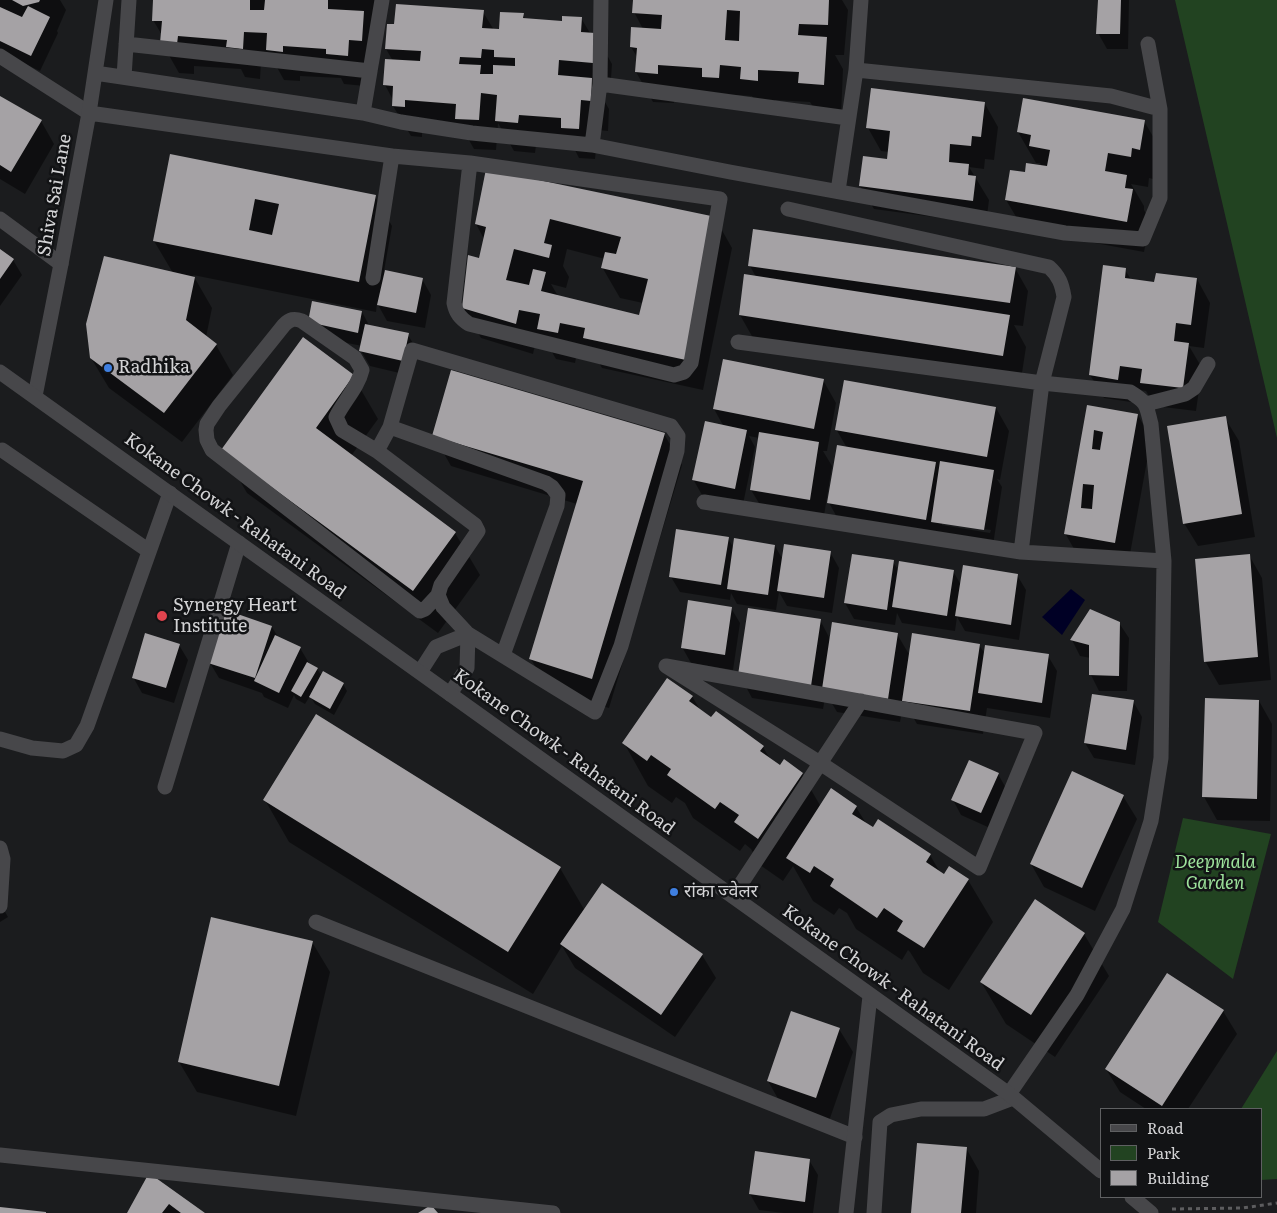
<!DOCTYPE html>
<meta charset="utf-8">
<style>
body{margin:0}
#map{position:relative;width:1277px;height:1213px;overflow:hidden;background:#1b1c1e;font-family:Literata,serif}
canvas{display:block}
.legend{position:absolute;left:1100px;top:1108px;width:162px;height:90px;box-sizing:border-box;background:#121315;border:1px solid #5f6062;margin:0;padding:6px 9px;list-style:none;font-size:15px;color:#d3d3d5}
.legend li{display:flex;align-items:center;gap:10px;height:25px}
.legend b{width:25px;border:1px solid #5f6062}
</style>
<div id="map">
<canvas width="1277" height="1213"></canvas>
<ul class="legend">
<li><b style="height:6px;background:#47474a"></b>Road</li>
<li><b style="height:14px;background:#224321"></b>Park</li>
<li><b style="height:14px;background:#a5a2a5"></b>Building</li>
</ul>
</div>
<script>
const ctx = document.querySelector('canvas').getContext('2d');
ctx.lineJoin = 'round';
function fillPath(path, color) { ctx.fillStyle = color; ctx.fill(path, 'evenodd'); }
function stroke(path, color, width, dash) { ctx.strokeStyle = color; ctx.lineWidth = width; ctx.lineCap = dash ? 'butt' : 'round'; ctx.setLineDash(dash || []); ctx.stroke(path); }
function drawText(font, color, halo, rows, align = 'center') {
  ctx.font = font + ' Literata,"Noto Sans Devanagari",serif'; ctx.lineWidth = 5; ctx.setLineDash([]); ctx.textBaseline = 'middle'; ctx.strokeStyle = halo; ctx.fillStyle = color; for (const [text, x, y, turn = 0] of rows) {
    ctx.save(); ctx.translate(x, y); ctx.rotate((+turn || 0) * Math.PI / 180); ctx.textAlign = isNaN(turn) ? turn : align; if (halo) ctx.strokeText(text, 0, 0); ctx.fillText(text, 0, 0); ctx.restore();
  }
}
fillPath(new Path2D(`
 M1175,0h102v438z
 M1183,818l88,16 -38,145 -75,-57z
 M1277,1051v128l-16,1v-71h-20z`), '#224321');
fillPath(new Path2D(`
 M1071,589l14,11 -23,35 -20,-18z`), '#000025');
fillPath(new Path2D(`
 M0,0h60l6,10 -9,21 1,2 -18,38 -40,-19z
 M155,0h228l-5,71 -12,-1 -1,16 -21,-2 -3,-6 -41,-2v5l-16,-1 -10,-18h-13l-1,17 -15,-2 -4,-8 -47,-3v8l-15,-1 -17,-30v-8l-9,-15z
 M634,0h208l6,10 -4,45h-9l8,14 -2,46 -24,-2 -7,-11 -35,-2 -1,10 -15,-1 -7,-13 -15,-1h-62l-1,8 -21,-1 -17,-30 1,-15 -6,-10 12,-18 -9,-17z
 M1099,0h30l-1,49h-21l-9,-16z
 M483,12l11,18 6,1 23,-16 3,5 37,2 18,-4 9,15 5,1 17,30 -2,29 -11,-1 10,17 -1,22 -10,-1 -3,29 -16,-1 -5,-10 -38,-3 -1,8 -21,-2 -16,-28 -2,27 -22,-1 -9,-16 -43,-3v7l-11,-1 -18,-30v-6l-8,-15 1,-25 7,1 -7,-12z
 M0,97l41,24 13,23 -29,50 -25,-15z
 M985,104l13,23 -4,33 -9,-1 -1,10 -15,-2 20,33 -3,24 -112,-15 -14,-23 28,-26 1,-8 -8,-1 -13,-23z
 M1144,121l18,31 -5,28 -8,-2 -1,9 -17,-3 13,22v4l6,11 -6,31 -120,-22 -18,-30 20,-26 16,-7 -2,-4h-4l-18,-31z
 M171,155l204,41 17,30 -8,45 38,8 9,16 -6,33 -38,-7 -10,-18 -1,9 -183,-37 19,33 -6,29 10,8 17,30 -51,67 -73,-54 -18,-30 82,-85 -19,-32z
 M487,170l228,48 17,30 -29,142 -101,-22 -7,-12 -18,-3 -2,10 -19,-4 -10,-17 -10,-2 -3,14 -52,-16 -18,-31 17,-48 4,-20 -8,-15zM567,249l38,10 -3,8 18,31 23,5 -3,13 -82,-20 -7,-12 15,4 3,-11 -6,-11z
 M0,250l13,10 9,15 -22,31z
 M750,266l265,2 13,23 -5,35 -9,-1 12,22 -6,39 -263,-41 -17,-30 16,-38z
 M1125,270l7,11 23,3 42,-5 13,24 -6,45 -15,-2 13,22 -6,43 -41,-5 -9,-15 -13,-2 -2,13 -27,-4 -14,-23z
 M362,312l8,15 38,8 9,15 -5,26 -42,-10 -9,-15 1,-5 -44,-9 -9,-15z
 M353,376l25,43 -27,37 104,77 25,42 -42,58 -191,-140 -25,-43z
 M823,380l13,23 -9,48h-4l9,15 -9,56 -58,-9 -14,-23 8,-52 -10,-2 6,11 -12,57 -41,-9 -9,-16 31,-52 -10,-18z
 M1088,406l50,9 13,24 -23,126 -50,-9 -13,-23z
 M996,408l13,23 -9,49 -3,-1 5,8 -9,58 -151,-19 -13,-23 18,-55 -11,-19zM942,523l49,7 -1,3 -48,-8z
 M1225,418l14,23 16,96 -57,9 -14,-23z
 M664,434l18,31 -73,243 -61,-18 -17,-31 46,-155 -126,-38 -17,-30z
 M728,538l6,11 41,-3 8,14 47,-8 9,16 -7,45 -45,-7 -8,-14 -3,18 -39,-6 -6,-11 -1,7 -50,-8 -9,-15z
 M1249,555l13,23 9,102 -52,5 -14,-24z
 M893,562l6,9h54l8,14 56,-10 9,15 -7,50 -54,-9 -8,-14 -2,14 -53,-8 -5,-10 -2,12 -41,-6 -9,-16z
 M731,608l9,15 -7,47 -42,-7 -9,-16z
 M820,620l10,19 67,-5 13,22 69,-11 6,9 63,2 9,15 -7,47 -63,-10 -4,26 -66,-10 -13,-23 -4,21 -63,-10 -11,-19 -3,16 -71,-11 -13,-24z
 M1119,623l10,15 -2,53h-28l-8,-16v-17l-11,-2 -8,-16z
 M272,627l6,10 22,11 9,15 8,6 5,7 21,8 4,7 -13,24 -19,-11 -5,-8 -5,8 -9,-5 -2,-4 -6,13 -24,-11 -2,-4 -43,-15 -9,-15z
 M179,645l9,15 -14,43 -32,-10 -9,-16z
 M692,696l8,14 12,9 51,28 8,14 9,6 4,-6 18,13 19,33h35l11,18 63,30 11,19 27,6 25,42 -44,68 -26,-17 -13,-21 -2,-2 -6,10 -46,-31 -9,-16 -8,-5 -5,7 -21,-14 -20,-35 -10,15 -23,-16 -9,-16 -6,-5 -5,7 -47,-33 -8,-15 -9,-6 -4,6 -24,-17 -24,-43z
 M1133,701l9,16 -7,48 -41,-7 -9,-15z
 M1259,701l13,23 -2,97 -53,-1 -13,-23z
 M998,774l9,16 -17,38 -29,-13 -8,-15z
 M1123,796l14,23 -42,92 -51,-24 -13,-23z
 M265,800l295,68 25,43 117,44 14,23 -41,59 -100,-69 -13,-22 -29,48 -244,-152z
 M0,903l8,14 -8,5z
 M1084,934l25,42 -54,81 -49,-33 -25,-42z
 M312,942l18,30 -34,144 -99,-24 -18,-30z
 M1167,975l56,36 14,23 -49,75h-42l-26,-17 -14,-23z
 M839,1029l14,23 -24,69 -48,-17 -13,-23z
 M966,1148l13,23 -3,42h-64z
 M756,1153l53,7 9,15 -5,38h-29l-25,-3 -9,-16z
 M150,1174l53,39h-75z`), '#0007');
fillPath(new Path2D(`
 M12,0h28l-1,2 -16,4z
 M153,0h97v10h14l1,-10h63v9l36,2 -2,30 -13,-1 -1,16 -22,-2v-5l-43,-3v6l-17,-2 1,-17 -23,-1 -1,17 -17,-2 1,-7 -49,-4 -1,8 -17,-1 2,-22h-10z
 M633,0h196l-1,25 -29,-1 -1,11 29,2 -3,48 -26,-2 1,-11 -41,-2v11l-18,-2 1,-12 -21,-2 -1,13 -17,-1v-9l-44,-3v9l-23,-2 2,-24 -7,-1 1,-20 30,2 1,-14 -30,-2zM727,10l13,1 -1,30 -14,-1z
 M1098,0h23l-1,34h-24z
 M396,4l88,6 -2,18 17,1 1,-17 24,1 -1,5 39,3v-5l20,1 -1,15 14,1 -2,30 -34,-3 -1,15 34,3 -1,23 -10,-1 -2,29 -18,-1v-10l-42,-3 -1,8 -23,-2 2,-26 -16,-2 -2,27 -24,-1 1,-15 -51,-4v7l-13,-1 1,-20 -10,-1 2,-26 35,2 1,-10 -36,-2 2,-25h7zM482,49l12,1v7l21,1v8l-22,-1v9h-13l1,-9 -22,-1 1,-7 21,1z
 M28,6l22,11 -19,39 -31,-15v-34l22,10z
 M871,88l114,14 -4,35 -9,-1 -1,10 -21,-2 -1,18 20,2 -1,11 8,1 -3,25 -114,-15 4,-30 24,3 3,-28 -24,-3z
 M0,96l42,24 -31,52 -11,-7z
 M1023,98l122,22 -5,30 -8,-2 -1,9 -23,-4 -3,18 22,4 -2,13 8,1 -6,33 -122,-22 5,-30 15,2 1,-9 21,3 3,-16 -21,-4 2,-11 -14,-3z
 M170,154l206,41 -17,87 -206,-41zM255,199l24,5 -7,31 -23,-5z
 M486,169l230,48 -30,143 -103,-22 2,-10 -25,-5 -2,10 -21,-4 3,-15 -21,-4 -3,14 -54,-16 6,-53 11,3 7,-31 -11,-3zM550,219l71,18 -5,17 -11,-2 -4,16 47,11 -9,36 -98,-24 5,-19 -13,-3 -4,16 -23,-5 8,-31 35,9 3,-13 -8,-2z
 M753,229l263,38 -6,36 -262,-37z
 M0,249l14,10 -14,20z
 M104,256l91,21 -9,43 31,24 -53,69 -74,-55 -4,-34z
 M1103,265l23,3 -1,10 29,4 2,-9 41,5 -6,47 -15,-2 -2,18 15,2 -6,45 -43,-5 2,-14 -22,-3 -2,14 -29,-5z
 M385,270l38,8 -7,35 -39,-8z
 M744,274l266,41 -7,41 -264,-41z
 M312,301l50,10 -4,22 -50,-11z
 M365,324l44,9 -6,28 -44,-10z
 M303,337l51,38 -38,53 140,104 -43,59 -192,-141z
 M723,359l101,20 -10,50 -101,-20z
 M451,370l214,63 -73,246 -63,-20 54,-178 -151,-45z
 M844,380l152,27 -9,50 -152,-27z
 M1087,405l51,9 -23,129 -51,-9zM1094,430l9,2 -3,18 -8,-1zM1083,484l11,1 -2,24 -11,-1z
 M1226,416l16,98 -59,10 -16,-98z
 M705,421l42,9 -12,59 -43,-9z
 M759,432l60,10 -9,58 -60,-10z
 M837,445l99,17 -10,58 -99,-17z
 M940,461l54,9 -10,60 -53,-8z
 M676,529l53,8 -8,48 -52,-8z
 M734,538l41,7 -7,50 -41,-6z
 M784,544l47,7 -7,47 -47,-7z
 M852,554l42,6 -7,50 -43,-7z
 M1250,554l8,103 -54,5 -9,-103z
 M899,561l55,9 -7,46 -55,-9z
 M963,565l55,9 -7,51 -56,-9z
 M688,600l44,7 -7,48 -44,-7z
 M748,608l73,11 -10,67 -73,-11z
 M1090,609l30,13 -1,54 -30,-1v-30l-19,-5z
 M226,610l46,16 -17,52 -47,-15z
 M832,622l66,11 -10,66 -66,-10z
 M145,633l35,11 -14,44 -34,-10z
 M912,633l68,11 -10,67 -68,-10z
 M275,635l26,12 -22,46 -25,-12z
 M985,645l64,9 -7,49 -64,-10z
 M307,662l11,6 -17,29 -10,-6z
 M323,671l21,12 -14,26 -21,-12z
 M667,678l26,18 -4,5 22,16 5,-6 48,35 -4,5 20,14 4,-6 19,14 -45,66 -24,-17 5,-7 -19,-13 -5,7 -48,-34 4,-6 -20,-14 -4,6 -25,-18z
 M1092,694l42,6 -8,50 -42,-7z
 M1205,698l54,2 -2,99 -55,-2z
 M316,714l245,153 -53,85 -245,-152z
 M969,760l30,13 -18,40 -30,-13z
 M1072,771l52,24 -42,93 -52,-24z
 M831,788l26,18 -5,8 21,13 5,-8 53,35 -5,8 18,12 5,-8 20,13 -45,69 -27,-17 6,-10 -19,-13 -7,10 -47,-32 4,-7 -20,-13 -4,7 -24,-15z
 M602,883l101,71 -42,61 -101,-71z
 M1035,899l50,34 -54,82 -51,-33z
 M211,917l102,24 -34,145 -101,-24z
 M1167,973l57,37 -62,96 -57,-37z
 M791,1011l49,17 -24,70 -49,-17z
 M917,1143l50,4 -6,66h-50z
 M755,1151l55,8 -5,43 -56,-8z
 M149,1173l56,40h-24l-12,-9 -7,9h-35z
 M431,1205l7,8h-20z
 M0,1207l46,5v1h-46z`), '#a5a2a5');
stroke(new Path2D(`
 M1172,1209l71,-1 34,-5`), '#5d5d5f', 3, [4, 4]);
stroke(new Path2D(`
 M0,56l89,57
 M0,219l61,45
 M2,450l147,101
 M0,739l32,9 31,3 13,-6 11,-19 83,-233
 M165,787l74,-244
 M316,922l539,215
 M0,1155l553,58
 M874,1213l6,-91 11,-7 30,-6h63l29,-11`), '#47474a', 15);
stroke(new Path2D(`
 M126,44l244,27
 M1148,44l12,65
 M856,70l5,-70
 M95,73l268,40 38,9 71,11 120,12 138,27 335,61 78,6 17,-41v-89l-49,-13 -255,-26 -18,121
 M124,77l5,-77
 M600,84l248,34
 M89,113l303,43 78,7 250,36 -29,164 -7,9 -10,3 -205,-51c-9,-6 -13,-11 -15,-21l16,-140
 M363,113l19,-113
 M592,145l8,-61 1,-84
 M788,209l261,58c10,9 13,17 15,30l-22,86 -21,169
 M373,278l19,-122
 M738,342l304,41 88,9c18,11 16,13 21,32l13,137 -3,197 -10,63 -28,88 -46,86 -68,99
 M35,396l26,-132 28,-151 17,-113
 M1146,404l39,-10 9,-6 14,-24
 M390,427l156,56 6,4 6,8 -1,11 -54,149
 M377,451l13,-24 22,-77 259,76 7,10 -1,15 -56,195 -26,66 -127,-78 -25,-27 -5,-12 3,-10 37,-54 -3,-6 -98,-74 -35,-21 -6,-13c8,-16 22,-30 26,-47l-7,-12 -53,-37c-8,-3 -12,-2 -18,4l-65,81 -12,18 -1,6 1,10 5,10 208,161 5,-2 13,-14
 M704,502l317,50 143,9
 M666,666l369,67 -56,135 -159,-105z
 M420,672l16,-25 32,-13
 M450,694l17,-26 1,-34
 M0,848l3,11 -3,47
 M733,896l128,-195
 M846,1213l24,-217`), '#47474a', 15);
stroke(new Path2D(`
 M0,372l1009,722 92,77
 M1132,1197l19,16`), '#47474a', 15);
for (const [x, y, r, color] of [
 [108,368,5,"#3f7fe0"],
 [162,616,6,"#e0444e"],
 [674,892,5,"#3f7fe0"]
]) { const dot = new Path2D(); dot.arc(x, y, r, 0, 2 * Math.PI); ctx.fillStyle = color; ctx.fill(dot); stroke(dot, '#121315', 2); }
drawText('18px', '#d3d3d5', '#121315', [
 ["Shiva Sai Lane",55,195,-80],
 ["Kokane Chowk - Rahatani Road",235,516,36],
 ["Kokane Chowk - Rahatani Road",564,752,36],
 ["Kokane Chowk - Rahatani Road",893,988,36]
]);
drawText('18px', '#d3d3d5', '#121315', [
 ["Radhika",118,368],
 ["Synergy Heart",173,606],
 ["Institute",173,627],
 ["रांका ज्वेलर",684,892]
], 'left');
drawText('italic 18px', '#9de29b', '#121315', [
 ["Deepmala",1215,863],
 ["Garden",1215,884]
]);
</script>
